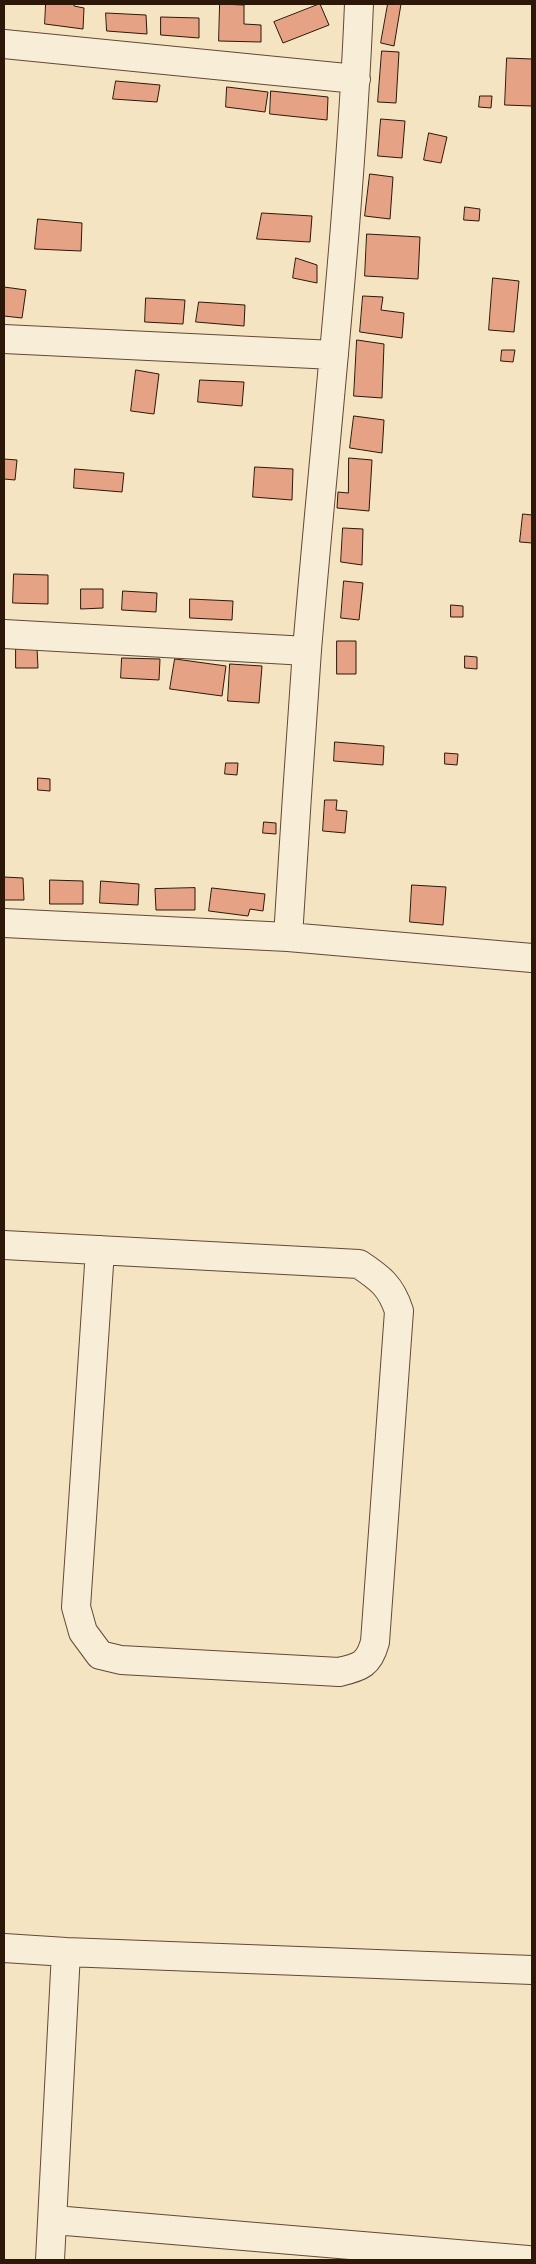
<!DOCTYPE html>
<style>
body{margin:0}
#map{position:relative;width:536px;height:2264px;overflow:hidden;background:#f5e4c1;font-family:"IM FELL DW Pica",serif}
canvas{display:block}
.frame{position:absolute;inset:0;border:5px solid #2d1709;pointer-events:none}
</style>
<div id="map">
<canvas width="536" height="2264"></canvas>
<div class="frame"></div>
</div>
<script>
const ctx = document.querySelector('canvas').getContext('2d');
ctx.lineJoin = 'round';
function fillPath(path, color) { ctx.fillStyle = color; ctx.fill(path, 'evenodd'); }
function stroke(path, color, width, dash) { ctx.strokeStyle = color; ctx.lineWidth = width; ctx.lineCap = dash ? 'butt' : 'round'; ctx.setLineDash(dash || []); ctx.stroke(path); }
const building = new Path2D(`
 M46,4h28v2l10,2 -1,21 -38,-5z
 M220,4l24,1v19l17,1v17l-42,-1z
 M320,4l9,21 -46,18 -9,-21z
 M388,4h13l-7,42 -13,-3z
 M106,13l40,2 1,19 -40,-3z
 M161,17l38,1v20l-38,-3z
 M382,51l17,1 -3,51 -18,-1z
 M507,58l25,1v47l-27,-1z
 M116,81l44,4 -3,17 -44,-3z
 M227,87l41,5 -3,20 -39,-5z
 M271,91l57,6 -1,23 -57,-6z
 M480,96h12l-1,12 -12,-1z
 M381,119l24,2 -3,37 -24,-2z
 M429,133l18,4 -6,26 -17,-3z
 M370,174l23,3 -3,42 -25,-3z
 M465,207l15,2 -1,12 -15,-1z
 M262,213l50,3 -2,26 -53,-3z
 M38,219l44,4 -1,28 -46,-2z
 M367,234l53,3 -2,42 -53,-3z
 M296,258l21,7v18l-24,-5z
 M493,278l26,3 -5,51 -25,-2z
 M4,287l22,3 -4,28 -18,-2z
 M363,296l20,1 -2,13 23,3 -2,25 -42,-6z
 M146,298l39,2 -2,24 -38,-2z
 M199,302l46,3 -1,21 -48,-4z
 M357,340l27,4 -2,54 -28,-2z
 M502,350h13l-2,12 -12,-1z
 M136,370l23,4 -5,40 -23,-3z
 M200,380l44,2 -2,24 -44,-4z
 M354,416l30,4 -2,33 -32,-5z
 M349,458l23,2 -3,51 -32,-3 1,-16 10,1z
 M4,459l13,1 -2,20 -11,-1z
 M255,467l38,2 -1,31 -39,-3z
 M75,469l49,4 -2,19 -48,-4z
 M523,514l9,1v28l-12,-1z
 M343,528l20,1 -1,36 -21,-3z
 M14,574l34,1v29l-35,-1z
 M344,581l19,2 -4,37 -18,-2z
 M81,589h22v19l-22,1z
 M123,591l34,2 -1,19 -34,-2z
 M190,599l43,2 -1,19 -42,-2z
 M451,605l12,1v11h-12z
 M337,641h19v33h-19z
 M16,648h21l1,20h-22z
 M465,656l12,1v12l-12,-1z
 M122,658l38,1 -1,21 -38,-2z
 M175,659l51,7 -4,30 -52,-7z
 M230,664l32,2 -3,37 -31,-2z
 M335,742l49,4 -1,19 -49,-4z
 M445,753l13,1 -1,11 -12,-1z
 M226,763h12l-1,12 -12,-1z
 M38,778l12,1v12l-12,-1z
 M325,800h12l-1,10 11,1 -2,22 -22,-2z
 M264,822l12,1v11l-13,-1z
 M4,877l19,1 1,22h-20z
 M50,880l33,1v23h-33z
 M101,881l38,3 -1,21 -38,-2z
 M412,885l34,2 -3,38 -33,-3z
 M195,888v22h-39l-1,-21z
 M212,888l53,6 -2,17 -13,-2 -2,7 -39,-5z`);
fillPath(building, '#e5a285');
stroke(building, '#2d1709', 1);
const minor = new Path2D(`
 M4,44l352,35
 M4,339l330,16
 M4,634l303,17
 M4,923l284,14 244,21
 M288,937c6,-96 12,-191 19,-287 18,-215 43,-430 52,-646
 M4,1245l355,19c21,14 32,22 40,47l-24,331c-6,22 -14,25 -36,30l-218,-12 -21,-5 -17,-23 -7,-25 24,-357
 M4,1948l62,4 466,18
 M54,2220l474,40
 M50,2260l16,-308`);
stroke(minor, '#5f4a37', 30);
stroke(minor, '#f8edd7', 28);
</script>
